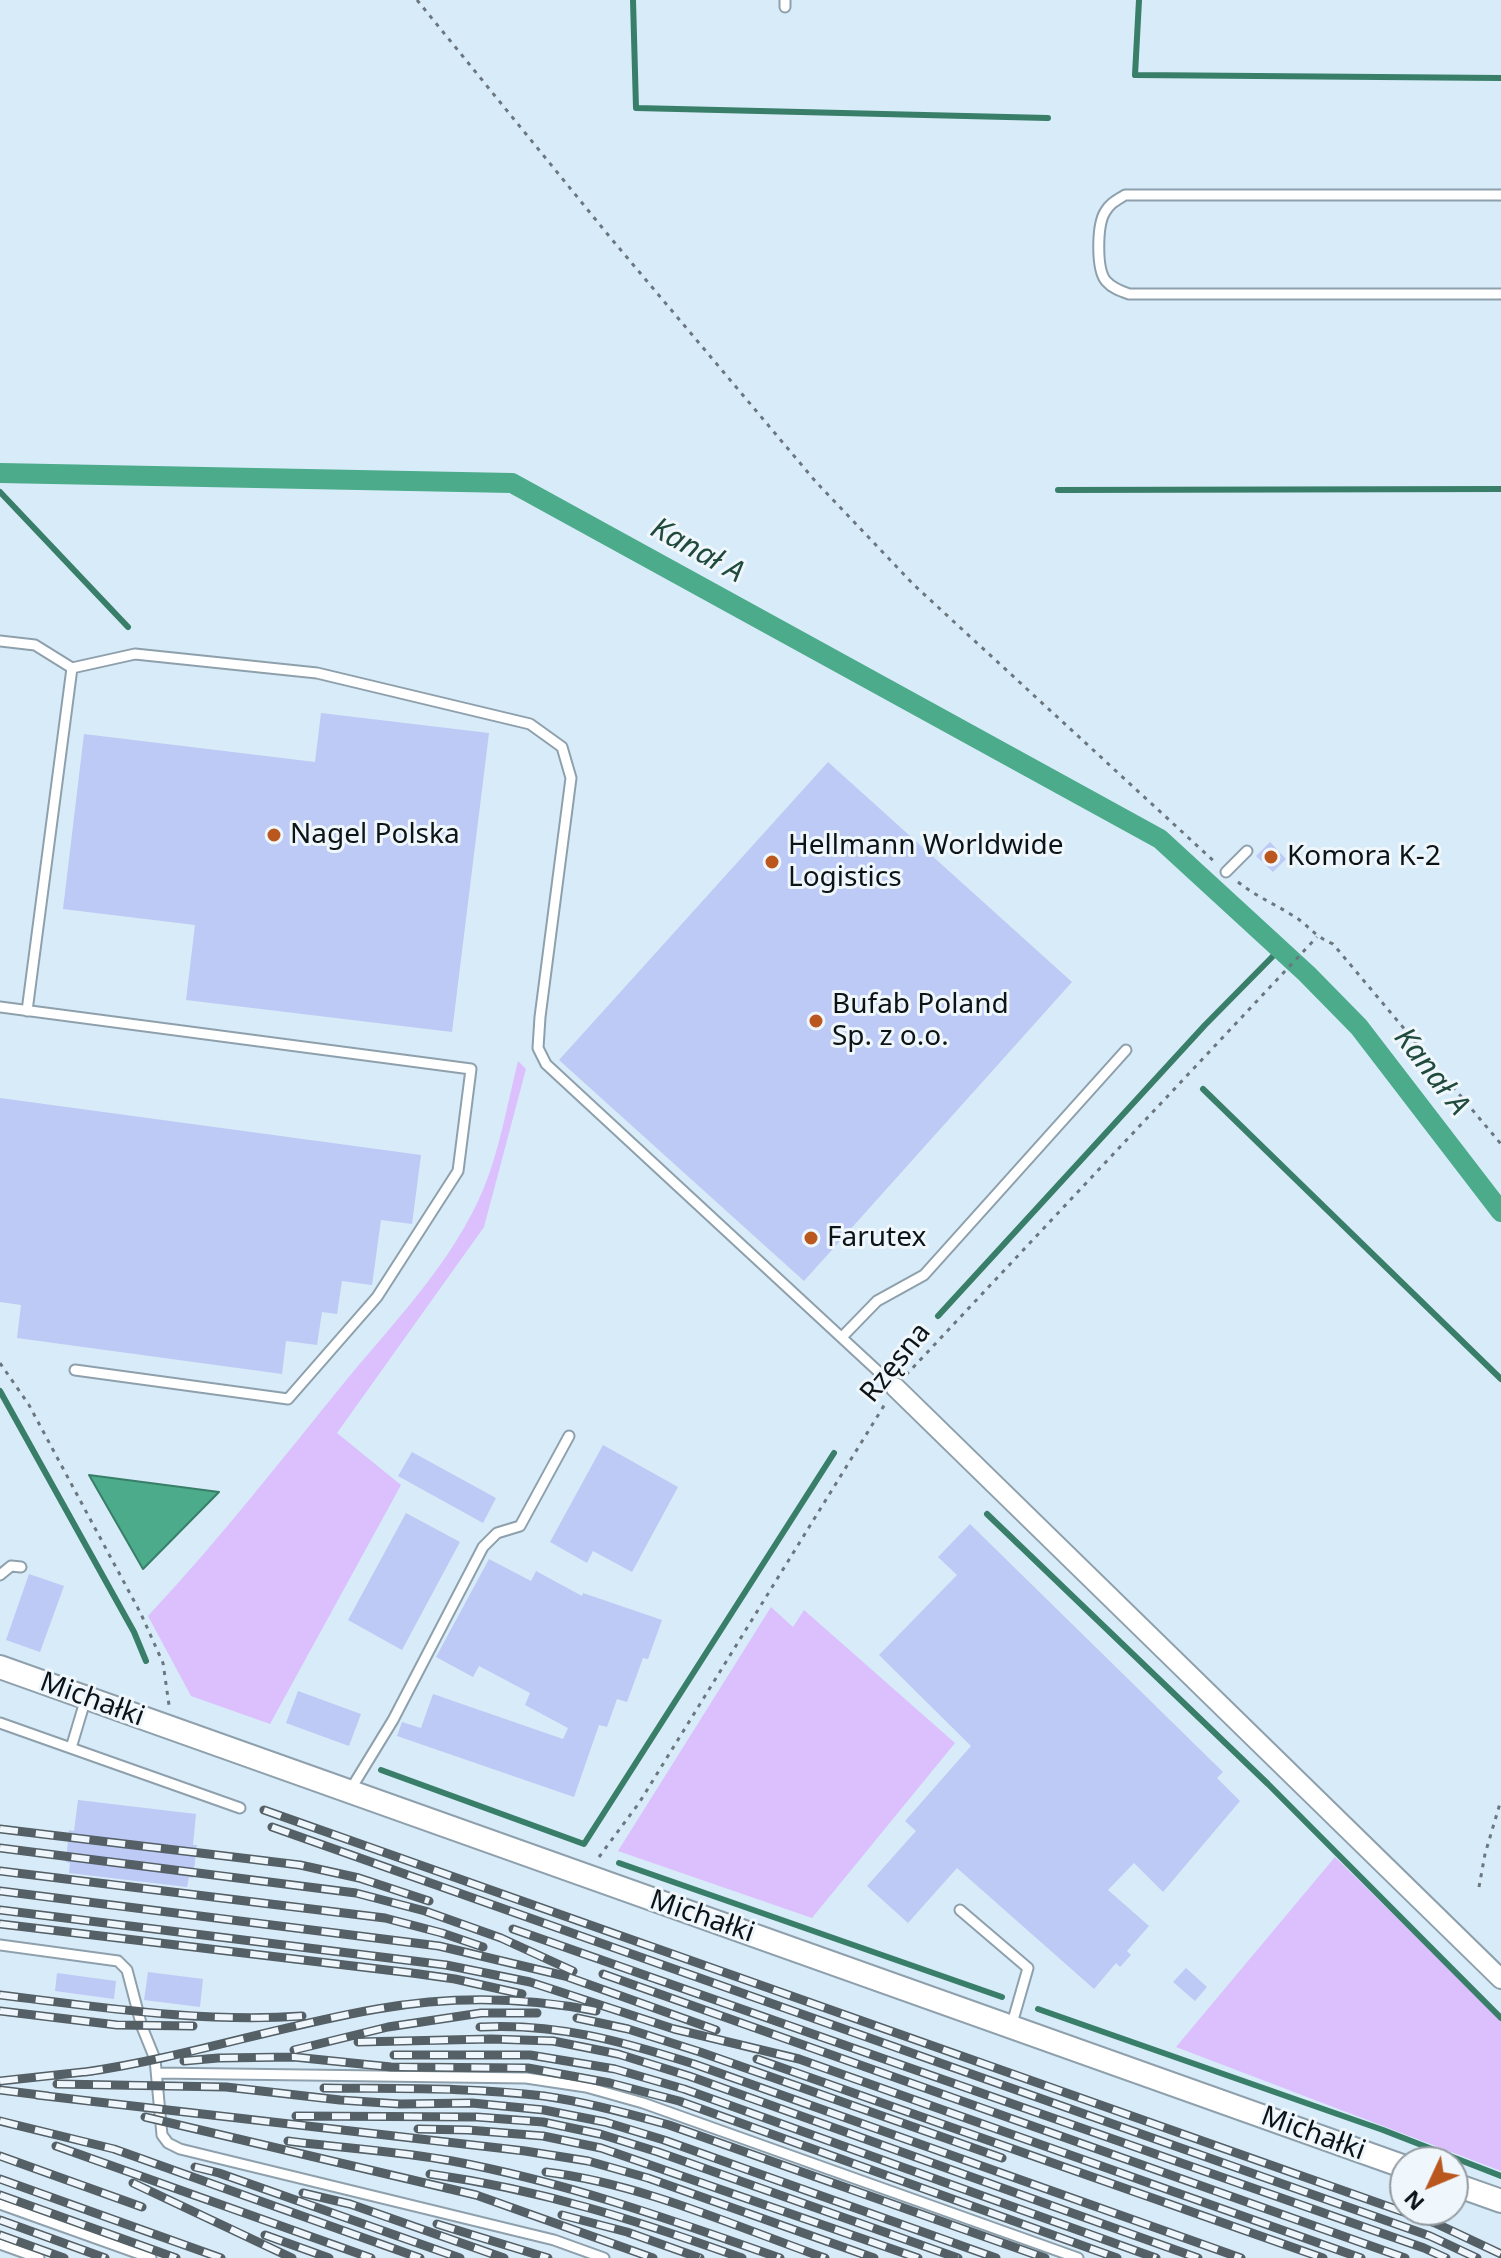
<!DOCTYPE html>
<meta charset="utf-8">
<style>
body{margin:0}
#map{position:relative;width:1501px;height:2258px;overflow:hidden;background:#d8ebf8;font-family:"Noto Sans",sans-serif}
canvas{display:block}
.north{position:absolute;left:1389px;top:2146px;width:80px;height:80px;box-sizing:border-box;background:#eff7fc;border:2px solid #959ca1;border-radius:50%;rotate:226deg;font-size:22px;font-weight:700;line-height:32px;text-align:center;color:#0d1418}
.north::after{content:'';display:block;margin:auto;width:28px;height:36px;background:#ba571e;clip-path:polygon(50% 0,100% 100%,50% 72%,0 100%)}
</style>
<div id="map">
<canvas width="1501" height="2258"></canvas>
<div class="north">N</div>
</div>
<script>
const ctx = document.querySelector('canvas').getContext('2d');
ctx.lineJoin = 'round';
function fillPath(path, color) { ctx.fillStyle = color; ctx.fill(path, 'evenodd'); }
function stroke(path, color, width, dash) { ctx.strokeStyle = color; ctx.lineWidth = width; ctx.lineCap = dash ? 'butt' : 'round'; ctx.setLineDash(dash || []); ctx.stroke(path); }
function drawText(font, color, halo, rows, align = 'center') {
  ctx.font = font + ' "Noto Sans",sans-serif'; ctx.lineWidth = 6; ctx.setLineDash([]); ctx.textBaseline = 'middle'; ctx.strokeStyle = halo; ctx.fillStyle = color; for (const [text, x, y, turn = 0] of rows) {
    ctx.save(); ctx.translate(x, y); ctx.rotate((+turn || 0) * Math.PI / 180); ctx.textAlign = isNaN(turn) ? turn : align; if (halo) ctx.strokeText(text, 0, 0); ctx.fillText(text, 0, 0); ctx.restore();
  }
}
fillPath(new Path2D(`
 M518,1061l8,8 -42,158 -147,206 64,52 -131,239 -79,-28 -43,-80c71,-76 134,-157 200,-238 48,-58 105,-117 135,-188 17,-41 24,-85 35,-129z
 M771,1607l22,20 11,-17 151,133 -143,175 -194,-67z
 M1335,1857l166,163v151l-325,-124z`), '#dbc0fd');
const water = new Path2D(`
 M89,1475l130,17 -76,77z`);
fillPath(water, '#4bab8b');
stroke(water, '#387e68', 2);
stroke(new Path2D(`
 M633,0l3,108 412,10
 M1139,0l-4,75 366,3
 M1058,490l443,-1
 M0,492l128,135
 M1203,1089l298,290
 M938,1316l267,-291 75,-76
 M0,1391l134,241 12,29
 M987,1514l281,270 233,234
 M381,1770l203,74 250,-391
 M619,1863l383,134
 M1038,2009l345,121 118,46`), '#387e68', 6);
stroke(new Path2D(`
 M0,473l512,10 648,356 147,135 52,53 142,185`), '#4bab8b', 20);
fillPath(new Path2D(`
 M321,713l168,20 -37,299 -266,-32 9,-75 -132,-16 21,-175 231,28z
 M828,762l244,220 -268,299 -245,-221z
 M1270,842l16,17 -13,13 -17,-16z
 M0,1098l421,57 -9,69 -31,-4 -9,65 -30,-4 -5,33 -15,-2 -5,33 -31,-4 -4,33 -265,-36 4,-33 -21,-3z
 M603,1445l75,42 -46,85 -39,-21 -6,12 -37,-21z
 M412,1452l84,46 -13,25 -85,-47z
 M406,1513l54,29 -58,108 -54,-30z
 M970,1524l253,248 -6,6 23,23 -77,91 -29,-29 -26,27 41,36 -22,25 4,4 -11,12 -4,-4 -22,26 -137,-121 -49,55 -41,-37 49,-55 -11,-10 66,-75 -92,-91 78,-80 -19,-18z
 M489,1559l42,22 5,-10 46,25 1,-3 79,27 -14,39 -5,-1 -16,44 -10,-3 -10,28 -8,-2 -25,72 -177,-61 5,-14 19,6 12,-34 130,45 5,-11 -43,-23 5,-12 -51,-27 -6,11 -37,-20z
 M29,1574l35,12 -24,66 -34,-12z
 M298,1691l63,23 -12,32 -63,-23z
 M78,1800l118,14 -3,31h4l-4,33 -4,-1 -2,10 -118,-14 1,-10 -4,-1 3,-32 5,1z
 M1186,1968l21,19 -12,14 -22,-19z
 M148,1972l55,7 -3,28 -56,-7z
 M57,1973l59,8 -2,18 -59,-8z`), '#bccaf5');
const service = new Path2D(`
 M785,0v7
 M1501,195h-376c-8,5 -15,8 -20,17 -8,13 -9,57 1,69 6,7 14,10 23,13h372
 M0,641l35,4 37,23 63,-14 182,19 213,51 32,23 9,31 -31,239 -2,31 8,16 349,323
 M1226,872l21,-21
 M0,1007l471,62 -13,102 -81,126 -89,102 -213,-29
 M27,1011l45,-343
 M842,1337l35,-36 47,-26 202,-225
 M0,1575l11,-9 10,1
 M0,1723l240,85
 M71,1748l15,-50
 M349,1792l44,-72 90,-173 14,-14 23,-7 49,-90
 M960,1910l68,58 -17,59
 M0,1945l118,16 9,9 15,57 13,32 7,76 6,8 12,6 374,91 50,18
 M157,2073l369,5 60,9 57,16 435,155
 M0,2204l151,54
 M0,2244l39,14`);
const minor = new Path2D(`
 M895,1387l606,592`);
const tertiary = new Path2D(`
 M0,1667l1405,500
 M1453,2184l48,17`);
stroke(service, '#8ea0ac', 13);
stroke(minor, '#8ea0ac', 22);
stroke(tertiary, '#8ea0ac', 26);
stroke(new Path2D(`
 M417,0l192,236 207,246 98,103 303,279
 M1238,882c17,14 35,21 54,33 16,9 21,21 41,29l168,200
 M0,1363l29,42 112,209 22,49 6,42
 M906,1375l411,-438
 M599,1857l40,-54 246,-399
 M1479,1887l6,-33 16,-54`), '#6b777f', 3, [4, 6]);
stroke(service, '#fff', 9);
stroke(minor, '#fff', 18);
stroke(tertiary, '#fff', 22);
const rail = new Path2D(`
 M264,1810l1171,413 66,31
 M272,1827l1158,409 47,22
 M0,1829l300,36 59,13 70,23
 M0,1848l356,45 69,18 76,27 72,33
 M0,1871l385,47 57,15 41,14
 M0,1891l439,55 126,30 151,54
 M0,1910l446,55 84,17 144,47 125,30 562,199
 M0,1924l412,49 43,6 67,15
 M513,1929l911,319 22,10
 M603,1974l802,284
 M0,1995c100,12 201,28 302,21
 M0,2011l117,14 76,1
 M577,2018l51,11 72,23 302,106
 M480,2027c77,-4 141,14 214,37l547,194
 M358,2042l133,-3 62,2 65,13 71,22 509,182
 M294,2050l94,-23 93,-14h56
 M394,2055h136l85,14 69,20 472,169
 M757,2059l566,199
 M184,2061l34,-3 76,-1 97,10 137,1 82,15 69,18 438,157
 M85,2072c98,-14 194,-46 292,-63 72,-13 148,-12 219,2
 M0,2081l93,-10
 M57,2084l169,3 114,13 60,4 72,-1 72,7 61,12 59,18 332,118
 M324,2088c73,1 147,-1 220,8 42,6 83,17 125,29l376,133
 M0,2090l48,6
 M37,2095l488,56 63,10 60,17 226,80
 M296,2116l181,1 66,5 57,12 58,18 300,106
 M145,2117l331,78 177,63
 M0,2121l114,28 306,109
 M418,2129l50,1 75,6 58,12 317,110
 M288,2141c54,7 110,10 164,20 113,21 220,59 328,97
 M56,2146l315,112
 M0,2156l142,51
 M195,2167l24,6 241,85
 M546,2172c96,12 188,54 279,86
 M430,2174c112,16 206,46 312,84
 M0,2179l221,79
 M133,2183l159,75
 M303,2193l47,11 154,54
 M0,2195l176,63
 M562,2215l65,17 73,26
 M0,2220l105,38
 M437,2224l111,34
 M0,2235l64,23
 M265,2235l64,23`);
stroke(rail, '#545f66', 9);
stroke(rail, '#eff7fc', 6, [18]);
for (const [x, y, r, color] of [
 [274,835,8,"#ba571e"],
 [1271,857,8,"#ba571e"],
 [772,862,8,"#ba571e"],
 [816,1021,8,"#ba571e"],
 [811,1238,8,"#ba571e"]
]) { const dot = new Path2D(); dot.arc(x, y, r, 0, 2 * Math.PI); ctx.fillStyle = color; ctx.fill(dot); stroke(dot, '#eff7fc', 3); }
drawText('28px', '#0d1418', '#eff7fc', [
 ["Nagel Polska",290,835],
 ["Hellmann Worldwide",788,846],
 ["Logistics",788,878],
 ["Komora K-2",1287,857],
 ["Bufab Poland",832,1005],
 ["Sp. z o.o.",832,1037],
 ["Farutex",827,1238]
], 'left');
drawText('28px', '#0d1418', '#eff7fc', [
 ["Rzęsna",896,1363,-51],
 ["Michałki",92,1700,20],
 ["Michałki",702,1917,19],
 ["Michałki",1313,2134,20]
]);
drawText('italic 30px', '#204a3b', '#eff7fc', [
 ["Kanał A",697,551,29],
 ["Kanał A",1431,1072,52]
]);
</script>
